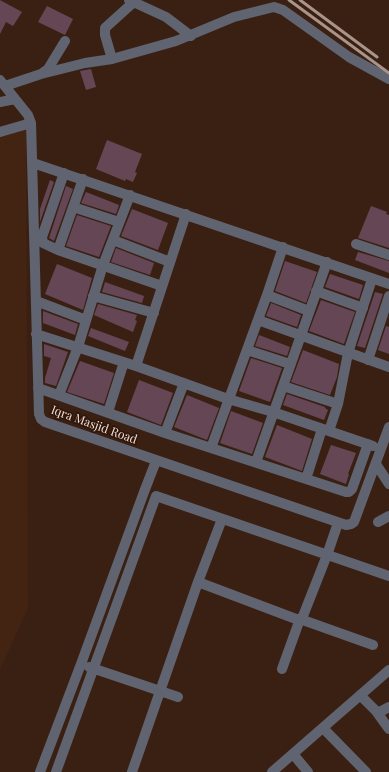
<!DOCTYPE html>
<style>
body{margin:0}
canvas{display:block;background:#3a2013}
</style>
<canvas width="389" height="772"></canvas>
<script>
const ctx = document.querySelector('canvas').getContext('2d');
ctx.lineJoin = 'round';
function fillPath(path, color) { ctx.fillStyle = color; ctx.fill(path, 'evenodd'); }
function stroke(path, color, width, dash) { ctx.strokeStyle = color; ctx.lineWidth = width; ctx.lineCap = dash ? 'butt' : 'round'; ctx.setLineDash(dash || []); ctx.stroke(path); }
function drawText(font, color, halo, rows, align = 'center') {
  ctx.font = font + ' "Playfair Display",serif'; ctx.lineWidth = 3.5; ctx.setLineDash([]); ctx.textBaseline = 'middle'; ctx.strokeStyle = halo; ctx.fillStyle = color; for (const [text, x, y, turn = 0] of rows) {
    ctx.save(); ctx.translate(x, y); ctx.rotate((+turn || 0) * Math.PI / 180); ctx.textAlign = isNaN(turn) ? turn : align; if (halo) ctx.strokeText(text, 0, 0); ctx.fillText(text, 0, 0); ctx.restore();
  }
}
fillPath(new Path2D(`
 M26,125l2,483 -28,62v-533z`), '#432312');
fillPath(new Path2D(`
 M0,0l22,12 -9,14 -7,-4 -6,12z
 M47,6l26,13 -8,16 -27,-13z
 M91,69l5,18 -10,3 -6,-19z
 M107,140l35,14 -7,18 2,1 -4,9 -7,-3 -1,2 -29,-12z
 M50,180l4,2 -14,40v-13z
 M66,186l7,3 -19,52 -5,-3z
 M86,192l33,13 -3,9 -35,-11z
 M371,206l16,6 -1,2 3,1v33l-31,-10z
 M132,209l36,14 -10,27 -37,-14z
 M77,215l34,11 -12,31 -33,-11z
 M116,248l38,15 -4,12 -39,-13z
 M358,252l31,9v12l-34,-13z
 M285,261l32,11 -11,31 -31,-12z
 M57,264l35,14 -9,32 -38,-16z
 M330,274l33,11 -4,14 -34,-12z
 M105,282l39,14 -2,7 -40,-11z
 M375,292l8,2 -18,54 -8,-2z
 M321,300l34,12 -11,32 -35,-13z
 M271,303l30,12 -4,12 -31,-11z
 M98,304l39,11 -2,5 2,1 -4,11 -39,-17z
 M43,311l35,13 -3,11 -32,-12z
 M386,326l3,1v27l-11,-4z
 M91,328l38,14 -4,9 -37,-15z
 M259,335l31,12 -3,9 -32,-10z
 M44,344l24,8 -12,34 -11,-3v-5l6,-20 -7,-2z
 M303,350l36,14 -2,13 -7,18 -39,-13z
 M251,358l31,10 -12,34 -31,-11z
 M80,361l34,12 -10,31 -37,-12z
 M139,380l34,13 -12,32 -34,-13z
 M287,394l38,13v1l3,2 -4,10 -41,-15z
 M187,395l32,13 -12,32 -33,-13z
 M231,411l32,12 -11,31 -32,-11z
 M277,425l35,14 -10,32 -37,-14z
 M331,445l25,8 -8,21h1l-3,10 -26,-10z`), '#654655');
stroke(new Path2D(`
 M129,0l37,17 25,19
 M112,59l-7,-24v-7l31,-28
 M41,74l7,-5 17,-28
 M0,80l28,35 3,8 8,291 2,5 4,3 301,103 5,-1 3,-2 35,-95
 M5,86l36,-12 44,-11 27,-4 64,-18 58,-24 40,-10 9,3 66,47 40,22
 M0,102l15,-3
 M0,132l31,-9
 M33,163l356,121
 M64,173l-22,64 1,6 15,7 104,36
 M73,207l46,15
 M113,240l57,22
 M356,244l33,11
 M58,250l25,-71
 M316,291l47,17
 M267,295l42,16
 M93,296l61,17
 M36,301l50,19
 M258,320l131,47
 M36,334l100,32 92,33 45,13 100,34
 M247,350l43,14
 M368,360l21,-64
 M136,366l50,-152
 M283,386l55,18
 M38,388l127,45 181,59h3l3,-3 16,-45
 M59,395l19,-48 25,-82 27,-70
 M108,412l16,-50
 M329,431l9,-27 10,-51 24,-74
 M165,433l19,-50
 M211,448l56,-153 16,-48
 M256,462l71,-200
 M376,464l13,20
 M306,479l16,-50
 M378,522l11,-6
 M198,582l98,37h4l3,-3 24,-61 11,-32
 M89,667l89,30
 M282,669l18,-50 73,26
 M360,695l16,16 13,18
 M378,713l11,-6
 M323,728l43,44
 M293,754l15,18
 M40,772l41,-108 63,-172 12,-31
 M56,772l100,-276 233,80
 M132,772l66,-190 24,-63
 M272,772l117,-102`), '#606471', 10);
stroke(new Path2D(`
 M289,0l100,73
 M300,0l77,57`), '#aa948a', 3);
drawText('12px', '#f0ddd5', '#2f1609', [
 ["Iqra Masjid Road",94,425,20]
]);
</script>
